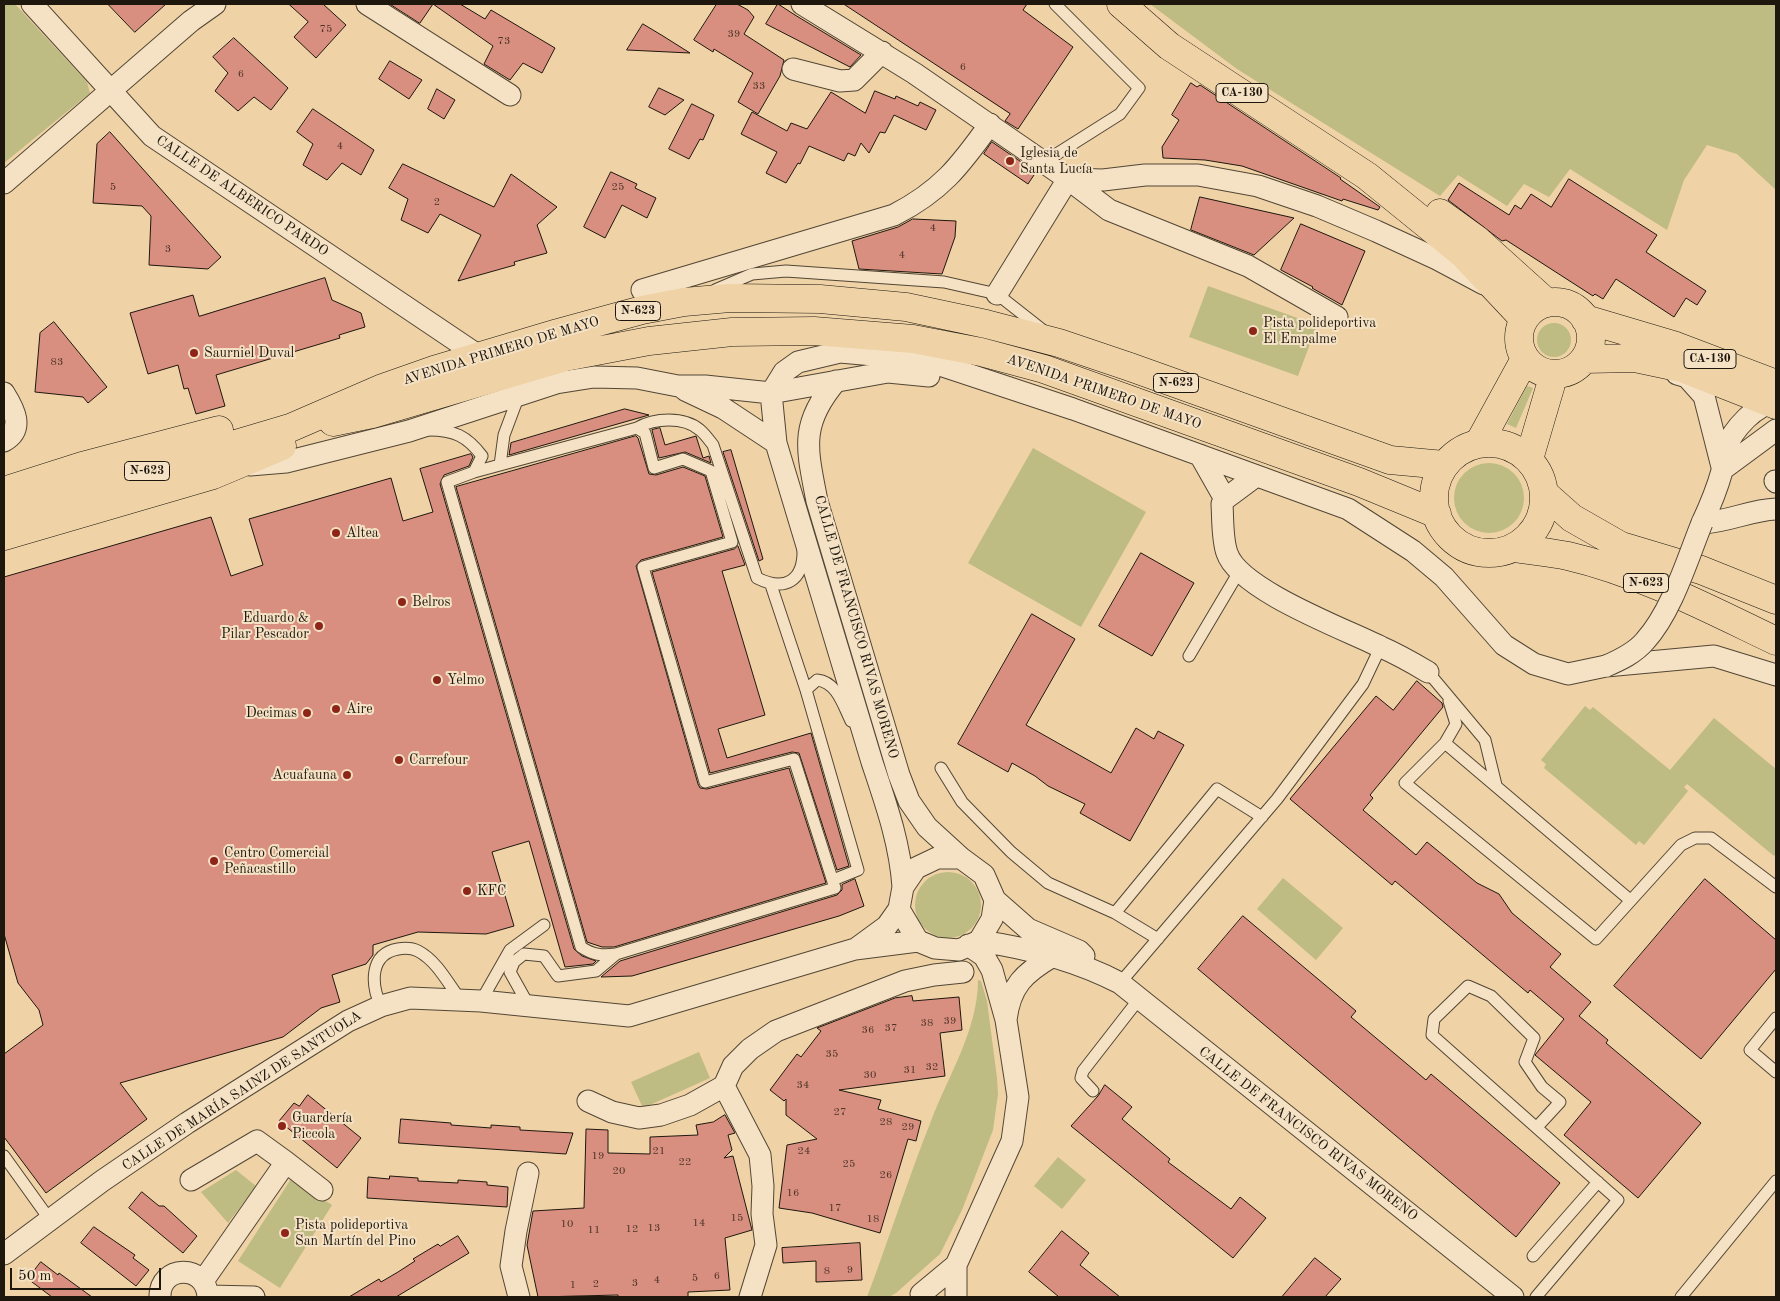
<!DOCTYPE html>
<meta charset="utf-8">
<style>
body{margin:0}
#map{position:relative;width:1780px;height:1301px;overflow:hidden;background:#efd2a6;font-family:"Old Standard TT",serif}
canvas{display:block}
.frame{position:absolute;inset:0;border:5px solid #1e170e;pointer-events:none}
.scale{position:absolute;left:10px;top:1268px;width:151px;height:22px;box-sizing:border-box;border:2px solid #1e170e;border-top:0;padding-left:6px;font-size:15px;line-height:18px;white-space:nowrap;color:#1e170e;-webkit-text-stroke:4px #f5e2c5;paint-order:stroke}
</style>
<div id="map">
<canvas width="1780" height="1301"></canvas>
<div class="frame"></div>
<div class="scale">50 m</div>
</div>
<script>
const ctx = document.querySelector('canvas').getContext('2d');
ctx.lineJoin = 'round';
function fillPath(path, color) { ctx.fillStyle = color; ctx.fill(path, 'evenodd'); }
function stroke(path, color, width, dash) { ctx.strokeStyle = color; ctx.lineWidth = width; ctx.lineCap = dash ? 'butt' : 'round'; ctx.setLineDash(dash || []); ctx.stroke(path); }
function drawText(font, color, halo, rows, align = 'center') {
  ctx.font = font + ' "Old Standard TT",serif'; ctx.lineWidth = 4; ctx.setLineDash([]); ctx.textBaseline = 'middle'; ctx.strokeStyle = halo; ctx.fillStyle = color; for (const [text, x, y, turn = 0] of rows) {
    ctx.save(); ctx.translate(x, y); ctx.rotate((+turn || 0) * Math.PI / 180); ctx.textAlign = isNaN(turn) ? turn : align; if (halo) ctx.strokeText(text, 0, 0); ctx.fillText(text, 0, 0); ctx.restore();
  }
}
fillPath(new Path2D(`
 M4,4h11l72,78 3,11 -86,70z
 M1150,4h626v186l-39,-36 -30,-9 -23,35 -17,50 -97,-61 -21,28 -25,-13 -17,22 -49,-31 -18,21 -203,-127z
 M1208,286l109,39 -19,51 -109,-39z
 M1537 340a17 17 0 1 1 34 0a17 17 0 1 1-34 0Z
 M1527,386l6,2 -17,40 -9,-4z
 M1033,448l113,64 -65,115 -113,-64z
 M1454 498a35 35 0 1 1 70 0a35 35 0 1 1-70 0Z
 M1585,706l5,4 3,-3 77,63 44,-52 62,51v84l-2,3 -87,-72 -3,3 4,4 -44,54 -5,-4 -3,4 -92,-77 2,-4 -5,-4z
 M915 905a33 33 0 1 1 66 0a33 33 0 1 1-66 0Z
 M1283,878l60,50 -27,32 -59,-51z
 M978,980l3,1 6,20 10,77 1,16 -5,36 -31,80 -22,44 -44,39 -7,4h-22c22,-58 41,-118 64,-176 17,-45 47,-91 47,-141z
 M699,1052l11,26 -67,30 -12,-26z
 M1058,1157l28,23 -24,29 -28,-23z
 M236,1170l20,16 -28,37 -27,-31z
 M291,1179l41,26 -52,83 -42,-27z`), '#bebb83');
const building = new Path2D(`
 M108,4h58l-31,28z
 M289,4h34l23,21 -30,33 -22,-21 14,-15z
 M390,4h70l25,15 6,-9 64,38 -13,25 -19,-10 -13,17 -26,-16 9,-18 -60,-42 -13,19z
 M717,4h20l11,6 6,7 -10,17 40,26 -4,16 -22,38 -20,-12 15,-29 -39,-24 -1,3 -19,-12z
 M778,4l17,11 66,40 -11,12 -84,-43z
 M844,4h183l-4,6 50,37 -55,82 -13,-8 5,-7z
 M643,24l20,12 27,17 -63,-3z
 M234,38l54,50 -17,22 -17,-13 -16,14 -23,-20 13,-18 -15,-16z
 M390,61l32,19 -13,19 -30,-20z
 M1191,83l6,4 3,-2 141,93 -1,1 40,28 -2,3 -35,-11 -1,2 -100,-35 -37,-6 -42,-2 -1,-11 17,-27 -7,-5z
 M659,88l25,12 -19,15 -16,-8z
 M437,89l18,11 -11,19 -16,-10z
 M875,91l20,8 1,-3 22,10 2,-4 16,8 -10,20 -32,-15 -9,18 -5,-1 -11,21 -8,-10 -6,13 -7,-3 -4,8 -35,-15 -9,18 -2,-1 -12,20 -20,-10 11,-21 -36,-18 11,-22 35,19 4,-8 16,6 24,-37 34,21z
 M692,104l22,11 -11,25 -3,-1 -11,20 -20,-10z
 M313,109l61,41 -13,25 -19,-12 -15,17 -24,-15 10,-21 -16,-12z
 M110,132l111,125 -13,12 -59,-4 2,-49 -9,-10 -49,-3 4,-59z
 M992,142l44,30 -8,12 -44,-30z
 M403,164l91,43 17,-33 46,33 -20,18 10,28 -33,9 1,3 -57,16 23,-46 -41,-21 -12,19 -27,-13 7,-21 -19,-11z
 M611,172l26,12 -2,4 21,10 -9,20 -25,-13 -17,33 -21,-11z
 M1569,179l88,56 -11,17 60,39 -9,14 -11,-7 -12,19 -58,-38 -13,20 -8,-5 -2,2 -87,-56 -4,1 -54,-41 11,-17 50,32 6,-10 6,4 10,-15 20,13z
 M1200,197l27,6 67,15 -40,37 -63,-25z
 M913,219l43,2 -1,16 -13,37 -83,-5 -7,-28 46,-14z
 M1301,224l64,27 -23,54 -30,-17 1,-1 -32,-17z
 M325,278l7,22 29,13 4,14 -26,8 1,3 -124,37 9,31 -29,8 -8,-26 -4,1 -6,-24 -30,9 -18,-61 63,-18 6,21z
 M54,322l53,65 -19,16 -5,-6 -48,-5 5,-59z
 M625,409l24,6 -140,40 2,-12z
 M660,428l5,17 31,-9 7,22 6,-2 2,7 -26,-11 -26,6 -7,-28z
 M636,436l2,2 11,36 7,1 27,-8 22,9 18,61 -82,23 -5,6 62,218 2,4 7,1 82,-21 37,115 -212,64h-12l-15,-5 -131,-455z
 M731,450l32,109 -4,2 -36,-109z
 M471,454l2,3 -4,9 -25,9 -4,9 134,465 8,7 14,5 -3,3 -28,3 -36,-126 -37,11 22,74 -28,8 -68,-2 -45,13v10l-7,9 -34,11 8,27 -19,6 -38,29 -163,46 27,36 -101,74 -42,-56v-83l39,-29 -4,-15 -21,-27 -14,-49v-357l207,-60 20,59 32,-11 -14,-46 142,-41 12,43 30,-9 -13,-43z
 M738,546l7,19 -23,6 43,144 -47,14 9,29 84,-25 38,133 -12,4 -38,-117 -7,-1 -82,21 -58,-201 82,-23z
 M1141,553l53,30 -42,73 -53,-30z
 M1032,614l43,25 -49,86 85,48 25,-45 18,11 4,-8 26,14 -54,96 -50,-28 5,-9 -37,-18 -13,-10 -23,-13 -4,9 -50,-28z
 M1417,681l25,22 1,4 -73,88 3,3 -10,12 53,45 11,-13 50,41 22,11 13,19 49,41 -11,13 41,35 -12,14 29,24 -2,3 95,80 -63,75 -74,-63 27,-33 -56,-47 29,-36 -34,-29 -2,3 -133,-112 -3,4 -102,-86 86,-103 17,14z
 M855,879l9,27 -25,10 -207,60 -31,1 19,-16 217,-66 5,-5v-5z
 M1705,879l71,61v29l-75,90 -87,-73z
 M1243,916l113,95 -5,6 75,63 5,-6 129,109 -44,54 -318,-268z
 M912,996l1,5 46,-4 3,33 -22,3 5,43 -106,14 42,10 -3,9 43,12 -5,20 -8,-2 -28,94 -68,-20 -33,-5 8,-63 30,-6 -31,-24v-16l-2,2 -14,-11 27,-36 4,3 20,-26 -4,-3 78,-30z
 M1105,1085l27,22 -10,12 48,40 -2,3 63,47 9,-12 26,21 -33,40 -162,-132 27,-30z
 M308,1095l53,43 -24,30 -58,-47 15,-18 5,3z
 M725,1115l10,18 -7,2 4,15 -8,8 9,-2 19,74 -27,8 5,52 -42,2v5h-70v-2l-80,2 -11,-52 6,-34 51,-3 2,-79 22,1v23l42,1v-17l48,-2 -2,-10 17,-3z
 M401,1119l50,4v2l40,3v-3l29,2v3l53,3 -7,21 -167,-11z
 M390,1176l28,2v3l40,2v-3l29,2v3l21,2 -1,20 -140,-9 1,-21 21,2z
 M142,1192l17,14h5l33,30 -14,17 -54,-45z
 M94,1227l41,28 -2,3 16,12 -13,16 -55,-43z
 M1062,1231l27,22 -9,12 40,32h-61l-30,-25z
 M458,1236l11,17 -73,44h-47l30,-18 2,3 17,-10 17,-11 -2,-2 25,-15 2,2z
 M860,1243l2,37 -46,2v-21l-33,2 -1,-15z
 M1315,1258l26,21 -16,18h-43z
 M41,1262l17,13 1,-2 33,24h-40l-24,-18z`);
fillPath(building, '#d98f7f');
stroke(building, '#1e170e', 1);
const lane = new Path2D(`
 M1044,162l76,-48 19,-26 -84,-84
 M715,290l37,-16 34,-3 158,11 53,12 47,37
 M637,428l8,5 9,35 29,-9 28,12 21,71 -89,25 62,215 89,-23 41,129 -219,66c-14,2 -23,1 -35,-7l-134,-465 27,-10 163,-44c17,-10 47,-12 63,2 5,4 9,10 13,15l44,133c28,14 47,3 46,-29
 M429,430c25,0 38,6 53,26l-8,16
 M500,465l4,-30 15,-40
 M771,585l35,105
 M1189,656l51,-86
 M1428,672l57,68 11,45
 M1445,743l11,-19 -7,-23
 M941,768l21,34 49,50 37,31 67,30 43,26
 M833,880l25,-10 -52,-180 11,-10c20,2 26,25 34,41
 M1630,900l-185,-157 -40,40 191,156 85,-94 14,-7h16l65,49
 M1115,913l102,-124 45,28
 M1120,983l157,-184 86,-115 18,-38
 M481,1001l29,-51 34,-25
 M381,1006c-10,-21 -12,-52 17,-57 6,-1 14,-1 20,2 19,10 30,32 43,50
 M529,1006l-19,-34 4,-10 10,-8 20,2 14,20 38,-5 19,-16
 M1776,1018l-26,32 26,22
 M1093,1091l-12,-13 2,-7 56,-72
 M4,1156l46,64
 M1533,1256l65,-74
 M1536,1297l82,-97 -186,-165 2,-16 34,-33 23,10 43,42 -9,24 17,25 18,15 -23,25
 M1681,1297l95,-116`);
const street = new Path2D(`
 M32,4l120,132 327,220
 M367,4l143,91
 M802,4l112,69 154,106 35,1 42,-5h53l60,11 59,20 59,25 61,28 47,25
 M793,69l47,12 14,-1 28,-28
 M4,183l187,-162 24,-17
 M642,290l252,-75c47,-24 66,-49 96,-91
 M997,294l71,-115 41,31 139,56 89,51
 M1677,374l10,3 17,19 18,71
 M836,381c-37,44 -29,68 -19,120l82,274 10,26 18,26 34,31 23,17 11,25 -3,19 -13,22 -20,9 -24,-2 -17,-7 -19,-32 4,-22 13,-19 21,-10h24
 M685,390l38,18 53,35
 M4,393c10,16 21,36 0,48
 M1776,402c-20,2 -43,27 -50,46 -3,7 -2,16 -4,23 -5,18 -12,35 -20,52 26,-1 48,-13 74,-14
 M1200,455l25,44
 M250,465l36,-3 123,-31 147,-48 38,-6 43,1 41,8h27l66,7 117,-21 41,4
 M1723,469l53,-39
 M1256,476l-31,23 -3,5c1,15 0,35 5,49 12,37 120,77 154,94 16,7 32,16 47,25
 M1775,481l1,1
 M903,887c-3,-44 -17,-83 -31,-125l-96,-319 -5,-50 13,-21 14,-10 42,-10 45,4 52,8 136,45 275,100 65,42 31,26 60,68 30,19 34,10 38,-8 108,-10 62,19
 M995,900l33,29 51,22 5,5
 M979,941c49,7 97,19 141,42l393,314
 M857,948l30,-22 12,-17
 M1006,1020c4,-34 18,-47 47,-64
 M724,1086l36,69 3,31 -1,28 4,31 -16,52
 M588,1101l24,11 27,6 22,-3 29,-10 34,-19 9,-20 17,-17 26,-18 129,-50 29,-6 29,-3
 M286,1162l36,28
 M191,1180l66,-39 29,21 -83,119
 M4,1254l98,-73 85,-58 161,-102 33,-15 29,-8 71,3 148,15 226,-67 63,-8
 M921,1294l35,-29
 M208,1296l46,1
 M160,1297c-1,-32 46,-34 48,0
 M519,1297l-8,-31 5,-35 12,-58
 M956,1297v-32l56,-124 6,-44 -12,-77 -14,-50 -8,-14 -16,-11`);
const primary = new Path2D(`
 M1121,4l48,42 198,130 95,77 62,66
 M1440,213l36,26 71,64
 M1519 338a36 36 0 1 1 72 0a36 36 0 1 1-72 0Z
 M1585,319l91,27 100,38
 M1584,359l51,-1 47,10 94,37
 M1479,443l46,-84
 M1529,459l25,-85`);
const highway = new Path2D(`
 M333,422l39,-8 193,-57 84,-16 83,-9 82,-1 99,8 68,13 63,17 315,113 78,32
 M1434 498a55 55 0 1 1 110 0a55 55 0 1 1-110 0Z
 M4,491l78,-25 137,-36
 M1545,494l27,24 49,28 80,24 75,30
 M4,513l286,-85 90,-39 54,-19 124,-37 84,-23 42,-8 46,-4 90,1 86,8 80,17 73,19 71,24 260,93 54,5
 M4,536l209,-61 69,-29
 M1515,548c17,3 35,4 53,8 73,17 141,53 208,85`);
stroke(lane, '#524634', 13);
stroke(street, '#524634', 23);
stroke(primary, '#1e170e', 29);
stroke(highway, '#1e170e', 29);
stroke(lane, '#f5e2c5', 11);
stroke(street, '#f5e2c5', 21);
stroke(primary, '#efd2a6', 28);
stroke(highway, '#efd2a6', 28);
const streetBridge = new Path2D(`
 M1606,666c14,-6 29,-13 39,-25 27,-30 42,-81 57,-118`);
stroke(streetBridge, '#524634', 23, []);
stroke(streetBridge, '#f5e2c5', 21);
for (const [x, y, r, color] of [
 [1010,161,5,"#8f2418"],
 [1253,331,5,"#8f2418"],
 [194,353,5,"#8f2418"],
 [336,533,5,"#8f2418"],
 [402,602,5,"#8f2418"],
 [319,626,5,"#8f2418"],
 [437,680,5,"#8f2418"],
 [336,709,5,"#8f2418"],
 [307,713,5,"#8f2418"],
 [399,760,5,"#8f2418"],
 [347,775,5,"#8f2418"],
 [214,861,5,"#8f2418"],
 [467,891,5,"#8f2418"],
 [282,1126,5,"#8f2418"],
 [285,1233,5,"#8f2418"]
]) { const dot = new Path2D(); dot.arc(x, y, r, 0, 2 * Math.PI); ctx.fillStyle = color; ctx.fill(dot); stroke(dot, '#f5e2c5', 2); }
drawText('11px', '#4d352a', null, [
 ["75",326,29],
 ["39",734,34],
 ["73",504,41],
 ["6",963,67],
 ["6",241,74],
 ["33",759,86],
 ["4",340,146],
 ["5",113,187],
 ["25",618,187],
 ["2",437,202],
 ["4",933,228],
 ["3",168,249],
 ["4",902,255],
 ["83",57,362],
 ["39",950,1021],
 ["38",927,1023],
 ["37",891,1028],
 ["36",868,1030],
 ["35",832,1054],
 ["32",932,1067],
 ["31",910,1070],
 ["30",870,1075],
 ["34",803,1085],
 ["27",840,1112],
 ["28",886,1122],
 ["29",908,1127],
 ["21",659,1151],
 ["24",804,1151],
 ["19",598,1156],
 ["22",685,1162],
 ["25",849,1164],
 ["20",619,1171],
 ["26",886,1175],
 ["16",793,1193],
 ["17",835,1208],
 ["15",737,1218],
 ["18",873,1219],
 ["14",699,1223],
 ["10",567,1224],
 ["13",654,1228],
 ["12",632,1229],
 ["11",594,1230],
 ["9",850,1270],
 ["8",827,1271],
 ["6",717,1276],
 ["5",695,1278],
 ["4",657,1280],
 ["3",635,1283],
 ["2",596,1284],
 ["1",573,1285]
]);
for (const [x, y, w] of [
 [1242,93,52],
 [638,311,45],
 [1710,359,52],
 [1176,383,45],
 [147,471,45],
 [1646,583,45]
]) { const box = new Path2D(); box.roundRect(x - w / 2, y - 9.5, w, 19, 4); ctx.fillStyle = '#f5e2c5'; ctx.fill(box); stroke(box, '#1e170e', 1); }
drawText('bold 12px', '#1e170e', null, [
 ["CA-130",1242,93],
 ["N-623",638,311],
 ["CA-130",1710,359],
 ["N-623",1176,383],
 ["N-623",147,471],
 ["N-623",1646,583]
]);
drawText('14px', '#1e170e', '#f5e2c5', [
 ["Iglesia de",1020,153],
 ["Santa Lucía",1020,169],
 ["Pista polideportiva",1263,323],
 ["El Empalme",1263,339],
 ["Saurniel Duval",204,353],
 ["Altea",346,533],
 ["Belros",412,602],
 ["Eduardo &",309,618,"right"],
 ["Pilar Pescador",309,634,"right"],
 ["Yelmo",447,680],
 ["Aire",346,709],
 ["Decimas",297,713,"right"],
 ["Carrefour",409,760],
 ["Acuafauna",337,775,"right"],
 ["Centro Comercial",224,853],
 ["Peñacastillo",224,869],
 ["KFC",477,891],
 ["Guardería",292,1118],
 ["Piccola",292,1134],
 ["Pista polideportiva",295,1225],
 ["San Martín del Pino",295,1241]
], 'left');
drawText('14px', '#1e170e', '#f5e2c5', [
 ["CALLE DE ALBERICO PARDO",242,196,34],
 ["AVENIDA PRIMERO DE MAYO",501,351,-17],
 ["AVENIDA PRIMERO DE MAYO",1104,392,19],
 ["CALLE DE FRANCISCO RIVAS MORENO",856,627,74],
 ["CALLE DE MARÍA SAINZ DE SANTUOLA",242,1091,-33],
 ["CALLE DE FRANCISCO RIVAS MORENO",1308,1134,38]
]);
</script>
